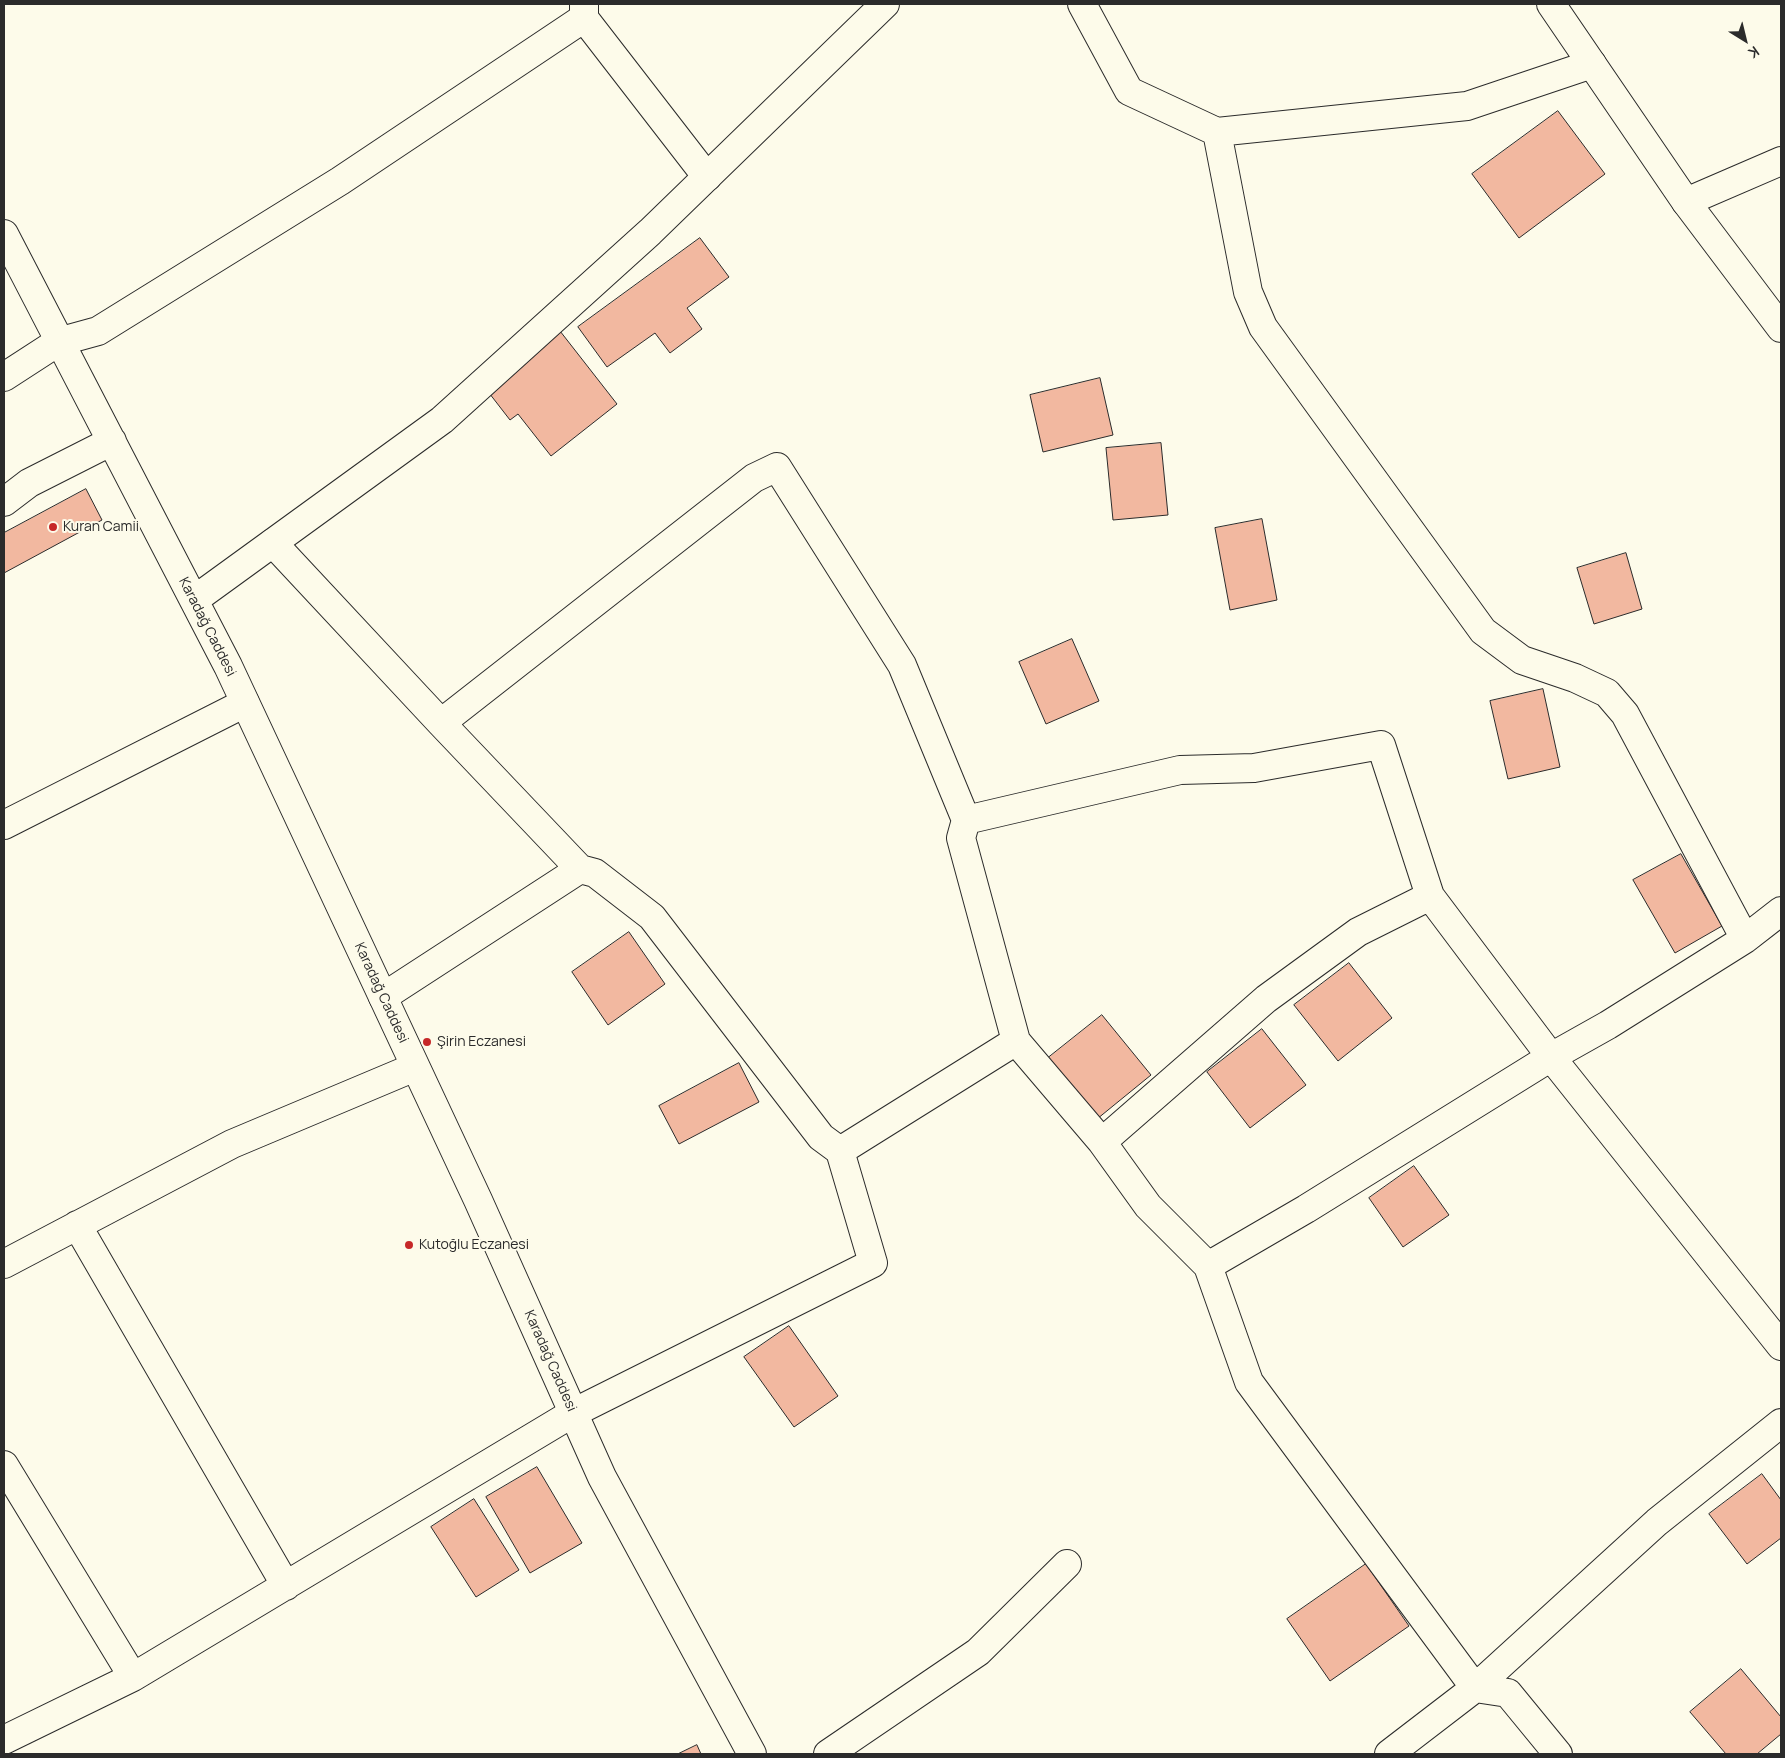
<!DOCTYPE html>
<meta charset="utf-8">
<style>
body{margin:0}
#map{position:relative;width:1785px;height:1758px;overflow:hidden;background:#fdfbea;font-family:Manrope,sans-serif}
canvas{display:block}
.frame{position:absolute;inset:0;border:5px solid #2b2b2b;pointer-events:none}
.north{position:absolute;left:1720px;top:15px;width:50px;height:50px;-webkit-text-stroke:4px #fdfbea;paint-order:stroke;rotate:144deg;font-size:14px;font-weight:700;line-height:20px;text-align:center;color:#2b2b2b}
.north::after{content:'';display:block;margin:auto;width:18px;height:22px;background:#2b2b2b;clip-path:polygon(50% 0,100% 100%,50% 72%,0 100%)}
</style>
<div id="map">
<canvas width="1785" height="1758"></canvas>
<div class="frame"></div>
<div class="north">K</div>
</div>
<script>
const ctx = document.querySelector('canvas').getContext('2d');
ctx.lineJoin = 'round';
function fillPath(path, color) { ctx.fillStyle = color; ctx.fill(path, 'evenodd'); }
function stroke(path, color, width, dash) { ctx.strokeStyle = color; ctx.lineWidth = width; ctx.lineCap = dash ? 'butt' : 'round'; ctx.setLineDash(dash || []); ctx.stroke(path); }
function drawText(font, color, halo, rows, align = 'center') {
  ctx.font = font + ' Manrope,sans-serif'; ctx.lineWidth = 4; ctx.setLineDash([]); ctx.textBaseline = 'middle'; ctx.strokeStyle = halo; ctx.fillStyle = color; for (const [text, x, y, turn = 0] of rows) {
    ctx.save(); ctx.translate(x, y); ctx.rotate((+turn || 0) * Math.PI / 180); ctx.textAlign = isNaN(turn) ? turn : align; if (halo) ctx.strokeText(text, 0, 0); ctx.fillText(text, 0, 0); ctx.restore();
  }
}
const building = new Path2D(`
 M1558,111l47,63 -86,64 -47,-64z
 M700,238l29,39 -42,31 15,21 -32,24 -15,-20 -48,34 -29,-40z
 M560,331l57,73 -66,52 -33,-42 -8,6 -24,-31z
 M1100,378l13,57 -70,17 -13,-57z
 M1161,443l7,72 -55,5 -7,-72z
 M86,489l16,31 -98,53v-40z
 M1262,519l15,81 -47,10 -15,-82z
 M1626,553l16,56 -48,15 -17,-56z
 M1072,639l27,62 -53,23 -27,-62z
 M1543,689l17,78 -52,12 -18,-78z
 M1681,854l41,72 -47,27 -42,-73z
 M629,932l36,52 -57,41 -36,-53z
 M1349,963l43,55 -54,43 -44,-56z
 M1102,1015l49,60 -54,44 -49,-61z
 M1262,1029l44,56 -56,43 -43,-56z
 M739,1063l20,39 -80,42 -20,-38z
 M1414,1166l35,49 -46,32 -34,-49z
 M789,1326l49,70 -44,31 -50,-70z
 M537,1467l45,76 -52,30 -44,-76z
 M1762,1474l19,26v38l-34,26 -38,-50z
 M474,1499l45,71 -43,27 -45,-70z
 M1366,1564l43,62 -79,55 -43,-62z
 M1741,1669l40,48v17l-24,20h-31l-36,-42z
 M697,1745l4,9h-23z`);
fillPath(building, '#f2b8a0');
stroke(building, '#2b2b2b', 1);
const street = new Path2D(`
 M584,4v14l123,159
 M1082,4l47,87 88,41 250,-26 125,-42
 M1217,132l31,160 15,35 220,304 39,29 53,18 32,15 18,21 120,225
 M1686,202l95,-41
 M4,377l54,-35 40,-11 242,-150 244,-163
 M441,723l313,-245 23,-11 125,198 64,155 -5,18 55,203 86,101 46,64 60,60 41,116 226,306 33,5 50,61
 M966,820l214,-50 74,-2 127,-23 49,151 121,161 230,289
 M4,825l241,-122
 M383,997l197,-128
 M1102,1142l164,-143 92,-67 72,-36
 M840,1151l176,-110
 M77,1225l209,361
 M4,1264l228,-120 183,-77
 M1208,1266l98,-57 245,-152 57,-32 137,-86 36,-28
 M4,1465l129,212
 M4,1740l129,-63 440,-264 300,-150 -33,-112 -19,-14 -169,-220 -57,-44 -15,-4 -139,-146 -168,-180
 M828,1754l150,-102 89,-88
 M1389,1754l86,-66 182,-166 124,-99`);
const secondary = new Path2D(`
 M1551,4l135,198 95,126
 M4,234l224,432 250,534 124,277 150,277
 M4,502l25,-19 83,-42
 M194,600l248,-180 208,-188 235,-228`);
stroke(street, '#2b2b2b', 30);
stroke(secondary, '#2b2b2b', 30);
stroke(street, '#fdfbea', 28);
stroke(secondary, '#fdfbea', 28);
for (const [x, y, r, color] of [
 [53,527,5,"#c62828"],
 [427,1042,5,"#c62828"],
 [409,1245,5,"#c62828"]
]) { const dot = new Path2D(); dot.arc(x, y, r, 0, 2 * Math.PI); ctx.fillStyle = color; ctx.fill(dot); stroke(dot, '#fdfbea', 2); }
drawText('14px', '#2b2b2b', '#fdfbea', [
 ["Kuran Camii",63,527],
 ["Şirin Eczanesi",437,1042],
 ["Kutoğlu Eczanesi",419,1245]
], 'left');
drawText('14px', '#2b2b2b', '#fdfbea', [
 ["Karadağ Caddesi",207,627,63],
 ["Karadağ Caddesi",381,993,65],
 ["Karadağ Caddesi",550,1361,66]
]);
</script>
